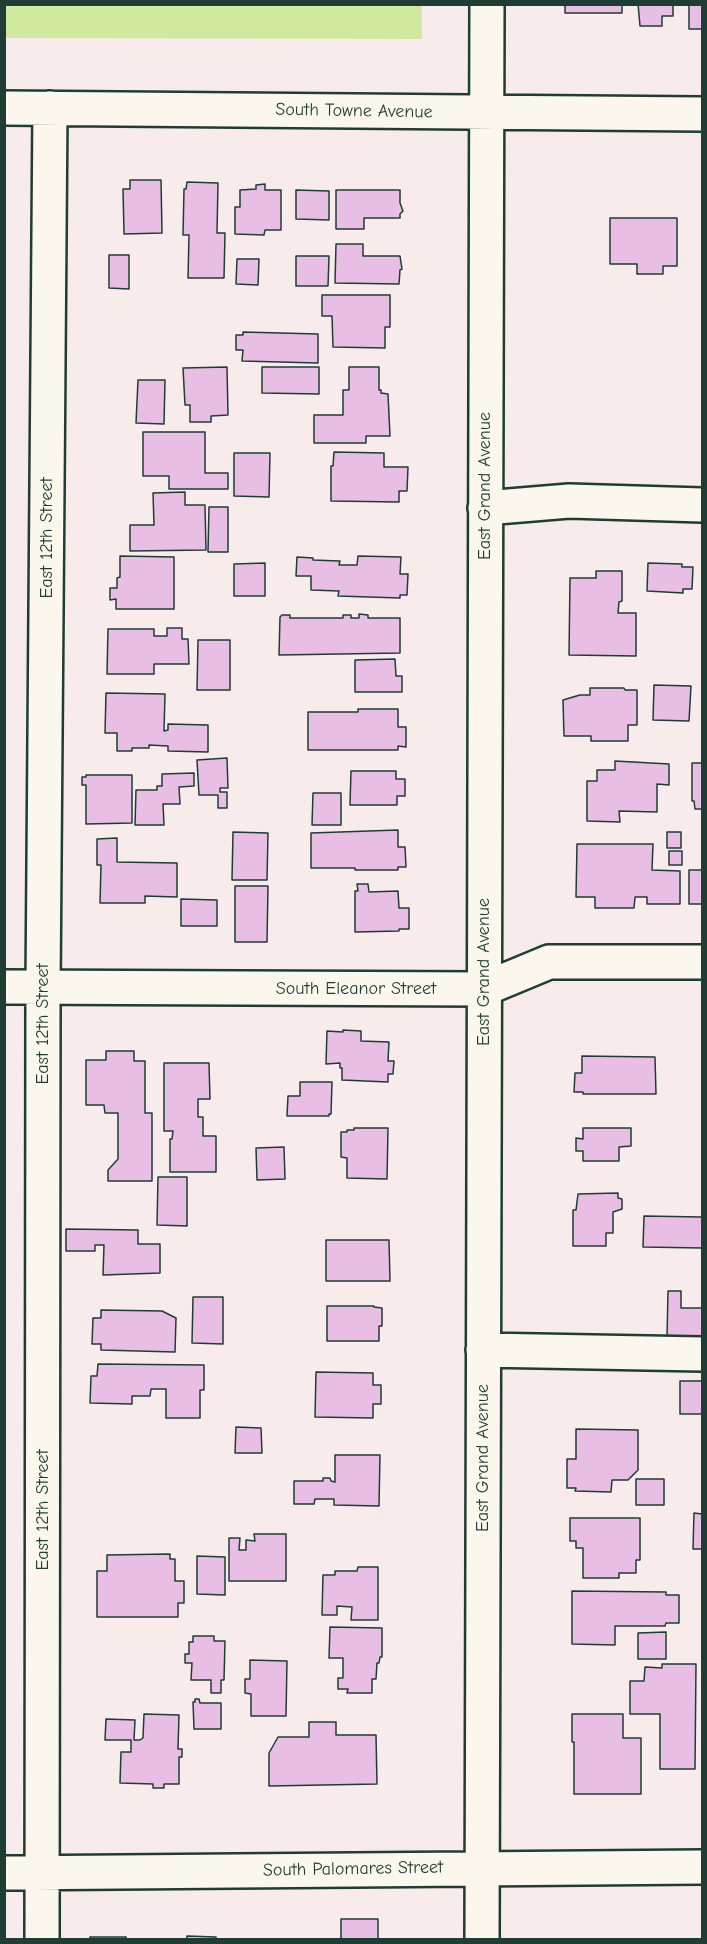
<!DOCTYPE html>
<style>
body{margin:0}
#map{position:relative;width:707px;height:1944px;overflow:hidden;background:#f7eceb;font-family:"Comic Neue",sans-serif}
canvas{display:block}
.frame{position:absolute;inset:0;border:6px solid #1f3d34;pointer-events:none}
</style>
<div id="map">
<canvas width="707" height="1944"></canvas>
<div class="frame"></div>
</div>
<script>
const ctx = document.querySelector('canvas').getContext('2d');
ctx.lineJoin = 'round';
function fillPath(path, color) { ctx.fillStyle = color; ctx.fill(path, 'evenodd'); }
function stroke(path, color, width, dash) { ctx.strokeStyle = color; ctx.lineWidth = width; ctx.lineCap = dash ? 'butt' : 'round'; ctx.setLineDash(dash || []); ctx.stroke(path); }
function drawText(font, color, halo, rows, align = 'center') {
  ctx.font = font + ' "Comic Neue",sans-serif'; ctx.lineWidth = 4.5; ctx.setLineDash([]); ctx.textBaseline = 'middle'; ctx.strokeStyle = halo; ctx.fillStyle = color; for (const [text, x, y, turn = 0] of rows) {
    ctx.save(); ctx.translate(x, y); ctx.rotate((+turn || 0) * Math.PI / 180); ctx.textAlign = isNaN(turn) ? turn : align; if (halo) ctx.strokeText(text, 0, 0); ctx.fillText(text, 0, 0); ctx.restore();
  }
}
fillPath(new Path2D(`
 M5,4l417,1v34l-417,-1z`), '#d1e99e');
const building = new Path2D(`
 M565,4h57v9h-57z
 M638,4h35v12h-11v10h-22z
 M689,4h13v25h-13z
 M130,180h31l1,53 -38,1 -1,-45h7z
 M187,182l31,1 -1,50h8l-1,45h-36l1,-43h-6l1,-46h2z
 M265,184v6h16v40h-16l-1,5 -29,-1v-27h5v-17l16,-1v-4z
 M296,190l33,1v29l-33,-1z
 M336,190h64v13l3,8 -3,3v4h-36v11h-28z
 M610,218h67v48h-14v8h-26v-10h-27z
 M336,244h27v12h37l2,13 -2,1 -1,14 -64,-1z
 M109,255h20v34l-20,-1z
 M296,256h33l-1,30h-32z
 M237,259h22l-1,26 -22,-1z
 M322,295h68v32h-5v21l-52,-1 -1,-31h-10z
 M243,332l75,2v29l-76,-2 1,-11h-7v-15h7z
 M227,367l1,48 -17,1v6h-21v-17h-5l-2,-37z
 M262,367h57v27l-57,-1z
 M349,367h30v23h2v3l7,1 2,42h-24v7h-52v-28h29v-25h6z
 M138,380h27l-1,44 -28,-1z
 M143,432h62v41h23v16h-59v-13h-26z
 M334,452l50,1v14h24l-1,24h-8v11l-68,-1v-35h2z
 M234,453h36l-1,44 -35,-1z
 M185,492v13h20l1,45 -76,1v-26h24l-1,-32z
 M209,507h19v45h-20z
 M120,556l54,1v52h-58v-10l-6,1v-12h7v-10l3,-1z
 M358,556l43,1 -1,17h8l-1,21h-7v3l-62,-2 1,-5 -28,-1v-14h-15l1,-19 16,1v2l27,1 -1,4h18z
 M265,563v33h-31v-32z
 M648,563l34,1v3h11l-1,22h-9v4l-36,-2z
 M596,571h26v30l-3,1 -1,11h18v43l-67,-1 1,-77h26z
 M359,614l9,1v3h32v35l-121,2 1,-38 2,-2h8v3h53v-3h8v3h8z
 M167,628h15v11h6l1,25h-35v10h-47l1,-45h46v7h13z
 M198,640h32v50h-33z
 M395,659l1,17h6v16h-47v-32z
 M654,685l37,1 -2,35 -36,-1z
 M590,688h34l1,2h12v35h-9v16h-37v-5h-27l-1,-36 17,-5h10z
 M106,693l59,1 -1,37 4,-1v-6l40,1v27l-40,-1v-5l-19,-1v3h-17v3h-15v-18h-12z
 M358,709h40v18h8v20l-8,-1v4h-90v-38h50z
 M227,758l1,30h-8v4h7v16h-9v-13h-19l-2,-35z
 M615,761l54,3v21l-12,-1v28l-38,-1 1,11 -33,-1v-40h10v-11h18z
 M692,763h10v46h-7l-1,-8h-2z
 M351,771h45v8h9v17h-8v9h-47z
 M194,773v13l-15,1 1,17h-17l1,21h-29l1,-35h21v-4h5v-12z
 M86,775h46v48l-46,1v-39h-4v-8h4z
 M313,793h28v32h-29z
 M398,830v17h7l1,20h-8v3h-43v-2h-44v-35z
 M233,832l35,1 -1,47h-35z
 M667,832h14v16h-14z
 M117,838v24l60,1v34l-32,-1v7h-45l1,-38h-4v-26z
 M577,844h76l-1,26 28,1v33h-33v-7h-12l-1,11h-39v-11h-19z
 M669,851h13v14h-13z
 M689,870h13v34h-13z
 M357,884h11l1,8 29,-1 1,17h10v21h-10v2l-44,1v-41h3z
 M235,886h33l-1,56h-32z
 M181,899l36,1v26h-36z
 M343,1030l18,1v10l28,1 -1,19h6l-1,13h-5v8l-46,-2v-12h-2v-5l-14,1 1,-33 16,1z
 M106,1051h28v10h11v52h7v68h-44v-11l10,-11v-46h-13l-1,-8h-18v-45h20z
 M582,1056l73,1 1,37h-73v-2h-9l1,-19h7z
 M164,1063h45l1,36h-12v18h5v19h13v36h-46v-33h2l1,-8h-9z
 M300,1082h32l-1,32h-2v2h-42l1,-20h12z
 M354,1128h34l-1,51 -40,-1v-20l-6,-1v-25h6v-2h7z
 M583,1128h48v18l-12,1v14h-36v-10h-7v-13l7,1z
 M284,1147l1,32 -28,1 -1,-32z
 M158,1177h29v49l-30,-1z
 M618,1193v5l4,1v10l-9,3v21h-7v13h-33v-36h3l2,-16z
 M644,1216l58,1v31l-59,-1z
 M66,1229l72,1v14h22v29l-57,2 1,-30h-9v6h-29z
 M326,1240h63l1,41h-64z
 M668,1291h13v17h21v29h-35z
 M193,1297h30v47l-31,-1z
 M327,1306h47v1l8,1v18h-3v15h-52z
 M101,1310l61,1 14,7 -1,34 -74,-2v-6h-9l1,-26h8z
 M98,1364l106,1v25h-4v28h-34v-29h-15l-1,7h-18v8l-42,-1 1,-27h6z
 M316,1372l57,1v12h8v19h-8v14l-58,-1z
 M680,1381h22v33h-22z
 M236,1427l25,1 1,25h-27z
 M576,1429l62,1v40l-10,10h-16l-1,12 -36,-1 1,-3h-9v-29h9z
 M335,1455h45l-1,51 -45,-1v-6h-19l-1,5h-20v-23h29v-3h7l1,3 4,1z
 M636,1479h28v26h-28z
 M694,1513l8,1v35h-9z
 M570,1518h70v42h-4v13h-17v5h-36v-30h-7v-7h-6z
 M254,1534h32v47h-57v-43h11l-1,12h7v-10l9,1z
 M170,1554v5h5v22h9v22h-6v14h-81v-46h10v-16z
 M197,1556l28,1v38l-28,-1z
 M358,1567h20v53h-27l1,-13 -15,-1v9h-15l1,-40h12v-4h22z
 M572,1591l94,1v3h13v28h-13l-1,3h-50v19l-43,-1z
 M330,1627l52,1v29h-2l-1,6h-2l-1,16h-4v14h-25l1,-4h-10v-11h5v-20h-14z
 M666,1632v27h-28v-26z
 M193,1636h21v5h11l-1,39h-3v13h-10v-13h-20l1,-17h-7v-9h4v-12h4z
 M250,1660l37,1 -1,55h-35v-22l-6,-1v-14h5z
 M662,1664h34l-1,105h-35v-55h-30v-33h14l1,-14 17,1z
 M195,1699h4l1,4h21v26h-27l-1,-27h2z
 M144,1714l35,1 -1,34h4v8h-3v27h-15v4h-11v-4l-33,-1 1,-31h10v-12h-26l1,-21 29,1 -1,20h6l3,-2z
 M572,1714h51v24h18v56h-67v-52h-2z
 M309,1722h27v13h40l1,49 -108,2v-33l9,-16h31z
 M341,1919h37v21h-37z
 M187,1936l29,1v3h-29z
 M90,1937h36v3h-36z`);
fillPath(building, '#e8bee5');
stroke(building, '#1f3d34', 1.5);
const minor = new Path2D(`
 M4,108l698,6
 M485,508l84,-7 133,4
 M4,987l480,2 65,-27h153
 M483,1350l219,4
 M4,1873l698,-6
 M42,1940l1,-953 7,-879
 M482,1940l5,-1936`);
stroke(minor, '#1f3d34', 38);
stroke(minor, '#fbf7ec', 33);
drawText('18px', '#1f3d34', '#fbf7ec', [
 ["South Towne Avenue",354,111,1],
 ["East Grand Avenue",485,486,-90],
 ["East 12th Street",47,538,-90],
 ["East Grand Avenue",484,972,-90],
 ["South Eleanor Street",356,989],
 ["East 12th Street",43,1024,-90],
 ["East Grand Avenue",483,1458,-90],
 ["East 12th Street",43,1510,-90],
 ["South Palomares Street",353,1869,-1]
]);
</script>
